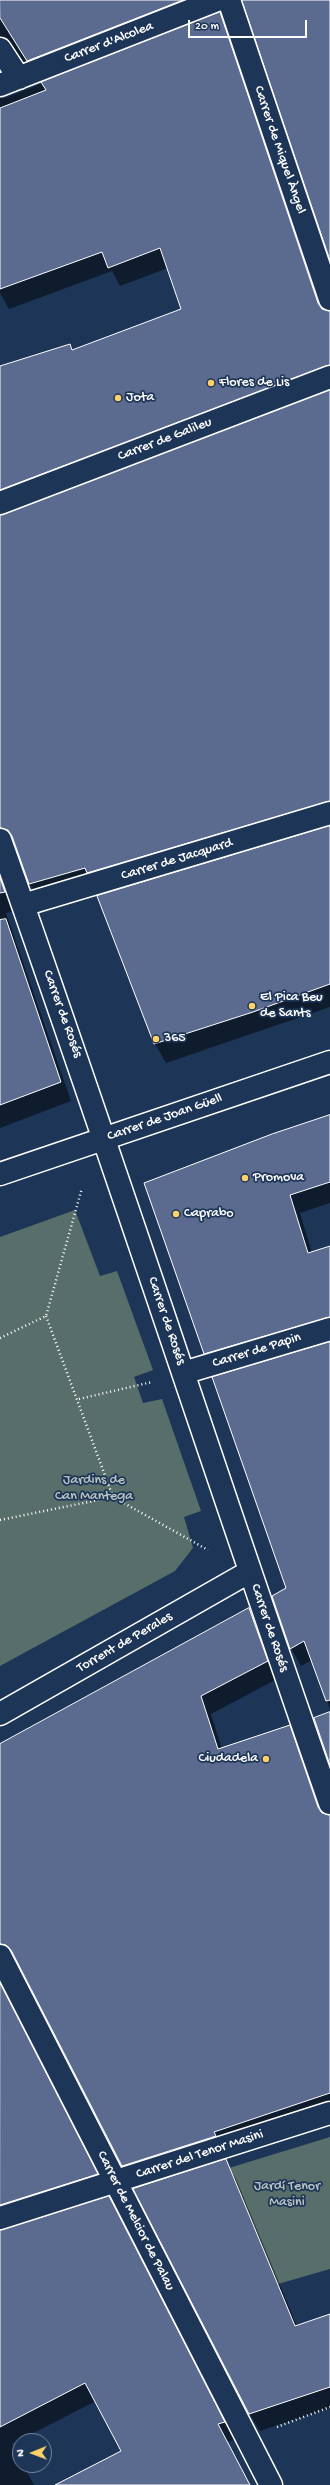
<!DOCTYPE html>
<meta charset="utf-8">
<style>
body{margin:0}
#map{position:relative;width:330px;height:2485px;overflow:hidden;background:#1d3557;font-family:"Gochi Hand",sans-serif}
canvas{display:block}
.north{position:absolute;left:12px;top:2433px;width:40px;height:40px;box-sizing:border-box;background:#1d3557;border:1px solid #77869a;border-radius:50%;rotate:269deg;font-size:11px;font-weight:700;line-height:16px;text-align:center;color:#fff}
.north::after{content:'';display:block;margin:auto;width:14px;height:18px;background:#ffd166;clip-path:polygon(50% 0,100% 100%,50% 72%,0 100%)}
.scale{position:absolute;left:188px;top:20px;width:119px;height:18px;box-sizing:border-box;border:2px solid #fff;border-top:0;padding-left:5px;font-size:12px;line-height:14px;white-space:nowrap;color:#fff;-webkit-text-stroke:3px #1d3557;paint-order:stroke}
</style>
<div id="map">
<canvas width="330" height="2485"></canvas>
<div class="north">N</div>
<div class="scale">20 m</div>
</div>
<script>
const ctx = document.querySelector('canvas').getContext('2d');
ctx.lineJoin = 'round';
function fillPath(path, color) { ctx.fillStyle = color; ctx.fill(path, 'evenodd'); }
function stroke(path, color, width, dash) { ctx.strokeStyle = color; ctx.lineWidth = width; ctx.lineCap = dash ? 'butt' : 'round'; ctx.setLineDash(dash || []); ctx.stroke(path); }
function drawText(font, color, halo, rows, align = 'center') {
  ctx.font = font + ' "Gochi Hand",sans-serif'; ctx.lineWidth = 3.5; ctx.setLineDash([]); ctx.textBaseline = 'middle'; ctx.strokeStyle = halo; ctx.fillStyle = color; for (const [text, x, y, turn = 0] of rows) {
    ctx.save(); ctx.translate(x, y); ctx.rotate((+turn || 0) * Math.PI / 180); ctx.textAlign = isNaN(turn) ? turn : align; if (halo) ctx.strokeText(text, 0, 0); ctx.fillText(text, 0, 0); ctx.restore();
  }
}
fillPath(new Path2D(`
 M75,1210l25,66 17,-5 36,99 -19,7 9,26 19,-4 39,112 -17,6 9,31 -18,23 -175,95v-429z
 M330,2137v132l-52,15 -49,-116z`), '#576e6a');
fillPath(new Path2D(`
 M0,0h330v257l-84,-248 -2,-2h-20l-189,74 -17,-24 -18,5z
 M220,14l10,18 94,278 6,2v75l-324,123 -4,6 328,-125v431l-289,81 -11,-19 -13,-35 -3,-2h-7l-7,9v-489l70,-22 3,6 109,-41 -14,-42 -48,18 -8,-15 -103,38 -9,-16v-196l5,1z
 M330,827v180l-164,56 -11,-19 -57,-147z
 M0,868l15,43 -9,2 65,188 -71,27z
 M330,1117v86l-30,10 12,40 18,-6v90l-115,34 -11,-18z
 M330,1343v366l-18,-49 -11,6 -10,-18 -4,-60z
 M249,1609l10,18 18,52 -66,35 11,35 67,-22 11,18 24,68 6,3v298l-197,70 -115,-221 -7,-2 -11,6v-222z
 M0,1983l107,209 -100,32 -7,7z
 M225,2161l11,18 61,147 33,-11v93l-70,23 -11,-18z
 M119,2216l115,224 -7,2 23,43h-192l64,-34 -26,-50 -84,43 8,16v5h3l11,20h-34v-254z`), '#0007');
const building = new Path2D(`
 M0,0h183l-156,61 -27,-43z
 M242,0h88v260z
 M220,12l98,291 4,6 8,2v54l-330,125v-124l70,-22 2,6 109,-41 -21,-61 -52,20 -6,-16 -102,37v-181l46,-18 -5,-8z
 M330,390v411l-243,72 -2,-5 -56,16 -17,-48 -4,-6 -8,-2v-313z
 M330,826v158l-77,28 -99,32 -57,-148z
 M0,878l5,14 -5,1z
 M6,919l55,163 -61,23v-185z
 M330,1115v67l-40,13 18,58 22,-7v71l-126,37 -60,-171 128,-49z
 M330,1342v358l-4,1 -22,-60 -14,8 -18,-53 14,-8 -74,-211z
 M249,1608l19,53 -67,35 17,53 72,-24 28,82 4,6 8,2v278l-116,39 2,4 -94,30 -111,-216 -5,-5 -6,-1v-200z
 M330,1712v53l-16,-47z
 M0,1983l98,191 -98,31z
 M226,2159l69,167 35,-12v73l-81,27 -116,-225z
 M109,2196l116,226 -7,2 32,61h-195l66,-34 -36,-68 -85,44v-197z`);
fillPath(building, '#5b6b8f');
stroke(building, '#fff', 1);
const minor = new Path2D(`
 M229,0l101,299
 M0,49l19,29
 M0,85l217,-85
 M0,503l330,-126
 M0,840c114,320 218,643 330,963
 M23,905l307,-92
 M0,1174l330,-112
 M183,1373l147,-44
 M0,1714l249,-142
 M0,1956l271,529
 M0,2218l330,-105`);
stroke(minor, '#fff', 25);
stroke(new Path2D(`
 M46,1316l67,181
 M0,1338l46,-22 36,-128
 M79,1399l73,-17
 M0,1520l113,-23 95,53
 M277,2427l53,-20`), '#fff', 2.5, [1, 3]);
stroke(minor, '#1d3557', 22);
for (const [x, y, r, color] of [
 [211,383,4,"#ffd166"],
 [118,398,4,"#ffd166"],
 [252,1006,4,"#ffd166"],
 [156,1039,4,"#ffd166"],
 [245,1178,4,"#ffd166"],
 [176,1214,4,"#ffd166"],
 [266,1759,4,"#ffd166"]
]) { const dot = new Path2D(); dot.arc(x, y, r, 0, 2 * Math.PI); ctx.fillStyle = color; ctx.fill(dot); stroke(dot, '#1d3557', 1.5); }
drawText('14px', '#fff', '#1d3557', [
 ["Carrer d'Alcolea",109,43,-21],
 ["Carrer de Miquel Àngel",279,150,71],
 ["Carrer de Galileu",165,440,-21],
 ["Carrer de Jacquard",177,860,-17],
 ["Carrer de Rosés",62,1014,70],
 ["Carrer de Joan Güell",165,1118,-19],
 ["Carrer de Rosés",166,1321,71],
 ["Carrer de Papin",257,1351,-17],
 ["Carrer de Rosés",269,1628,71],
 ["Torrent de Perales",125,1643,-30],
 ["Carrer del Tenor Masini",200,2155,-18],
 ["Carrer de Melcior de Palau",135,2221,63]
]);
drawText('14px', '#fff', '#1d3557', [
 ["Flores de Lis",219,383],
 ["Jota",126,398],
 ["El Pica Beu",260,998],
 ["de Sants",260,1014],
 ["365",164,1039],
 ["Promova",253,1178],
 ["Caprabo",184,1214],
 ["Ciudadela",258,1759,"right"]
], 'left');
drawText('14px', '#bcc5c3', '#1d3557', [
 ["Jardins de",94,1481],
 ["Can Mantega",94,1497],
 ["Jardí Tenor",287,2187],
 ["Masini",287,2203]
]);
</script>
